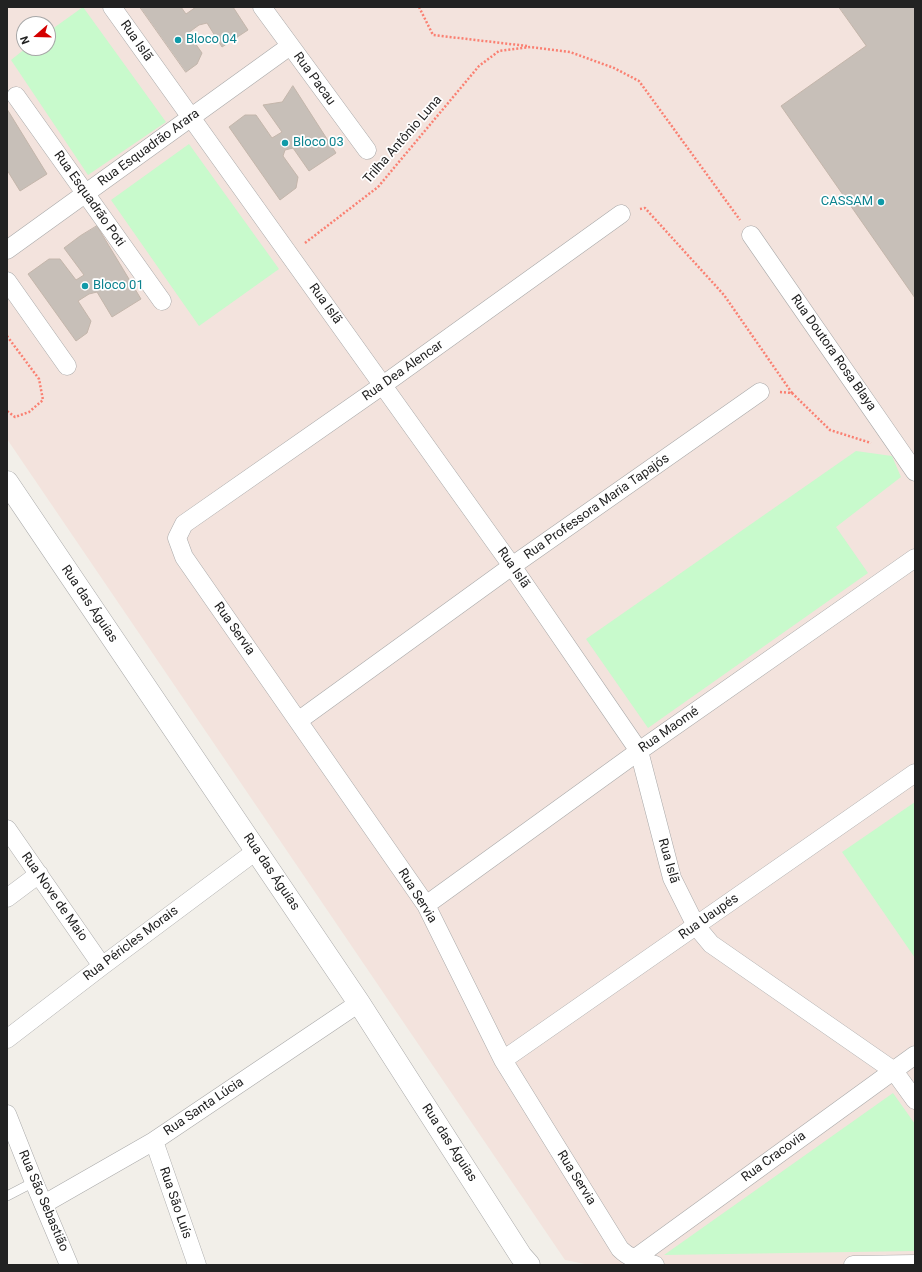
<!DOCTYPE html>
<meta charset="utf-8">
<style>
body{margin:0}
#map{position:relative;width:922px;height:1272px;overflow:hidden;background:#f2efe9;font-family:Roboto,sans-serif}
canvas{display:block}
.frame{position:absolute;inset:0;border:8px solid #222;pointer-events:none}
.north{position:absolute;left:16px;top:16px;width:40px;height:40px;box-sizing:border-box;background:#fff;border:1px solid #a7a7a7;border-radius:50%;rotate:250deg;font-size:11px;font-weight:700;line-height:16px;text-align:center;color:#222}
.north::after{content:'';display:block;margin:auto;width:14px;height:18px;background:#d40000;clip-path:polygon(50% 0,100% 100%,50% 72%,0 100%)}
</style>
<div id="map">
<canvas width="922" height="1272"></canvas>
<div class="frame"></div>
<div class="north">N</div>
</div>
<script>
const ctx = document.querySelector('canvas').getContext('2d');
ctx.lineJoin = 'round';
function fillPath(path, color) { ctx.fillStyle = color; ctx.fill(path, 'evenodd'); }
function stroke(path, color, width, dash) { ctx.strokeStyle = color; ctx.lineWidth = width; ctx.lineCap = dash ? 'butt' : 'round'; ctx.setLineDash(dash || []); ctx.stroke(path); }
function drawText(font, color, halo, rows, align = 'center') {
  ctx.font = font + ' Roboto,sans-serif'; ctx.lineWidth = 3.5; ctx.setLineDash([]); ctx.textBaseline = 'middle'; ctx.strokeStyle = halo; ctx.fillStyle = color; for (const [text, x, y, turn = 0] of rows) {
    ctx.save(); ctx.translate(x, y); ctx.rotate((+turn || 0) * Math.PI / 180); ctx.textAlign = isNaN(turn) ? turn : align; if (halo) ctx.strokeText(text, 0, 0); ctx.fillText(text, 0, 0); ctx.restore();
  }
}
fillPath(new Path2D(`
 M7,7h908v1258h-325l-25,-5 -558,-821zM24,24h24v24h-24z`), '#f3e3dd');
fillPath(new Path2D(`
 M83,7l83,115 -78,53 -77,-115 15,-12h22v-16z
 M189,144l90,125 -80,57 -88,-126z
 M856,451l36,5 9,21 -65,50 32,46 -220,155 -62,-89z
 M915,802v156l-73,-106z
 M893,1093l22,31v127l-251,4z`), '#c8facc');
const building = new Path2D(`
 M140,7h41l5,7 10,-7h37l15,23 -26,17 -15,-24 -8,2 -11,8 14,20 -5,11 -11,8z
 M839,7h76v291l-134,-192 85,-60z
 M293,86l43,67 -27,18 -16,-23 -8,2 -2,6 15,21 -2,11 -16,12 -51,-73 16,-12h11l16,23 10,-6 -19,-27 19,-3z
 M7,109l40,65 -27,17 -13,-21z
 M97,226l44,73 -29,18 -15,-25 -8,2 -11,7 13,20 -4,12 -11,8 -48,-67 21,-15h11l16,21 8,-5 -20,-27 16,-12z`);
fillPath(building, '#c7bfb8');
stroke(building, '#c4b6ab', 1);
const service = new Path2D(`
 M7,1196l27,-14`);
const minor = new Path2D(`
 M112,7l400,559 127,185 33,127 24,48 15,18 183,127 21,29
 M262,7l105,143
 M16,96l146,205
 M621,214l-238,171 -199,139 -7,14 7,19 242,348 77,155 117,189c10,10 21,12 35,16
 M751,235l164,237
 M7,250l283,-204
 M7,281l60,85
 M298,721l214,-155 248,-174
 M7,829l95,137
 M7,898l32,-24
 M426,905l213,-154 276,-193
 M7,1039l95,-73 154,-115
 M503,1060l412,-287
 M7,1114l27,68 35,83
 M154,1141l43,124
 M44,1204l110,-63 205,-138
 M634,1259l281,-204
 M853,1265l62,-1`);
const tertiary = new Path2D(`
 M7,482l352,521 162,253 8,9`);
stroke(service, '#a9a9a9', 10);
stroke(minor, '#a9a9a9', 19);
stroke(tertiary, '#a9a9a9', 23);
stroke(new Path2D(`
 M419,7l14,28 94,11
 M640,209l5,-1 79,87 68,98
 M305,243l73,-56 101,-121 20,-15 32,-4 39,5 44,16 25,13 101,139
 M7,336l32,43 4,21 -14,12 -14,5 -8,-6
 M780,392l12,1 38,37 41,13`), '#fa8072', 2.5, [2, 2]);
stroke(service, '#fff', 9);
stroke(minor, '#fff', 18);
stroke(tertiary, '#fff', 22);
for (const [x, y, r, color] of [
 [178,40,4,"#0f9aa8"],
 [285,143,4,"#0f9aa8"],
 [881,202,4,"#0f9aa8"],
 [85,286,4,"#0f9aa8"]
]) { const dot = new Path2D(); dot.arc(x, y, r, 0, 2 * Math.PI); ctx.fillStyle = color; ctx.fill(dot); stroke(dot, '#fff', 1.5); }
drawText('13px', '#0d838f', '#fff', [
 ["Bloco 04",186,40],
 ["Bloco 03",293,143],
 ["CASSAM",873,202,"right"],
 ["Bloco 01",93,286]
], 'left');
drawText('13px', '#222', '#fff', [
 ["Rua Islã",136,41,55],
 ["Rua Pacau",314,79,54],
 ["Trilha Antônio Luna",403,140,-49],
 ["Rua Esquadrão Arara",149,148,-36],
 ["Rua Esquadrão Poti",89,199,55],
 ["Rua Islã",325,304,54],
 ["Rua Doutora Rosa Blaya",833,353,55],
 ["Rua Dea Alencar",403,371,-35],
 ["Rua Professora Maria Tapajós",597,507,-35],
 ["Rua Islã",513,568,55],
 ["Rua das Águias",89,604,56],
 ["Rua Servia",234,629,55],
 ["Rua Maomé",669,730,-35],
 ["Rua Islã",668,861,74],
 ["Rua das Águias",271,872,56],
 ["Rua Servia",417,896,58],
 ["Rua Nove de Maio",54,897,55],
 ["Rua Uaupés",709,917,-35],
 ["Rua Péricles Morais",131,944,-37],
 ["Rua Santa Lúcia",204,1107,-34],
 ["Rua das Águias",449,1143,57],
 ["Rua Cracovia",774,1157,-36],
 ["Rua Servia",576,1178,58],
 ["Rua São Sebastião",43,1201,67],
 ["Rua São Luís",175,1203,71]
]);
</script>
